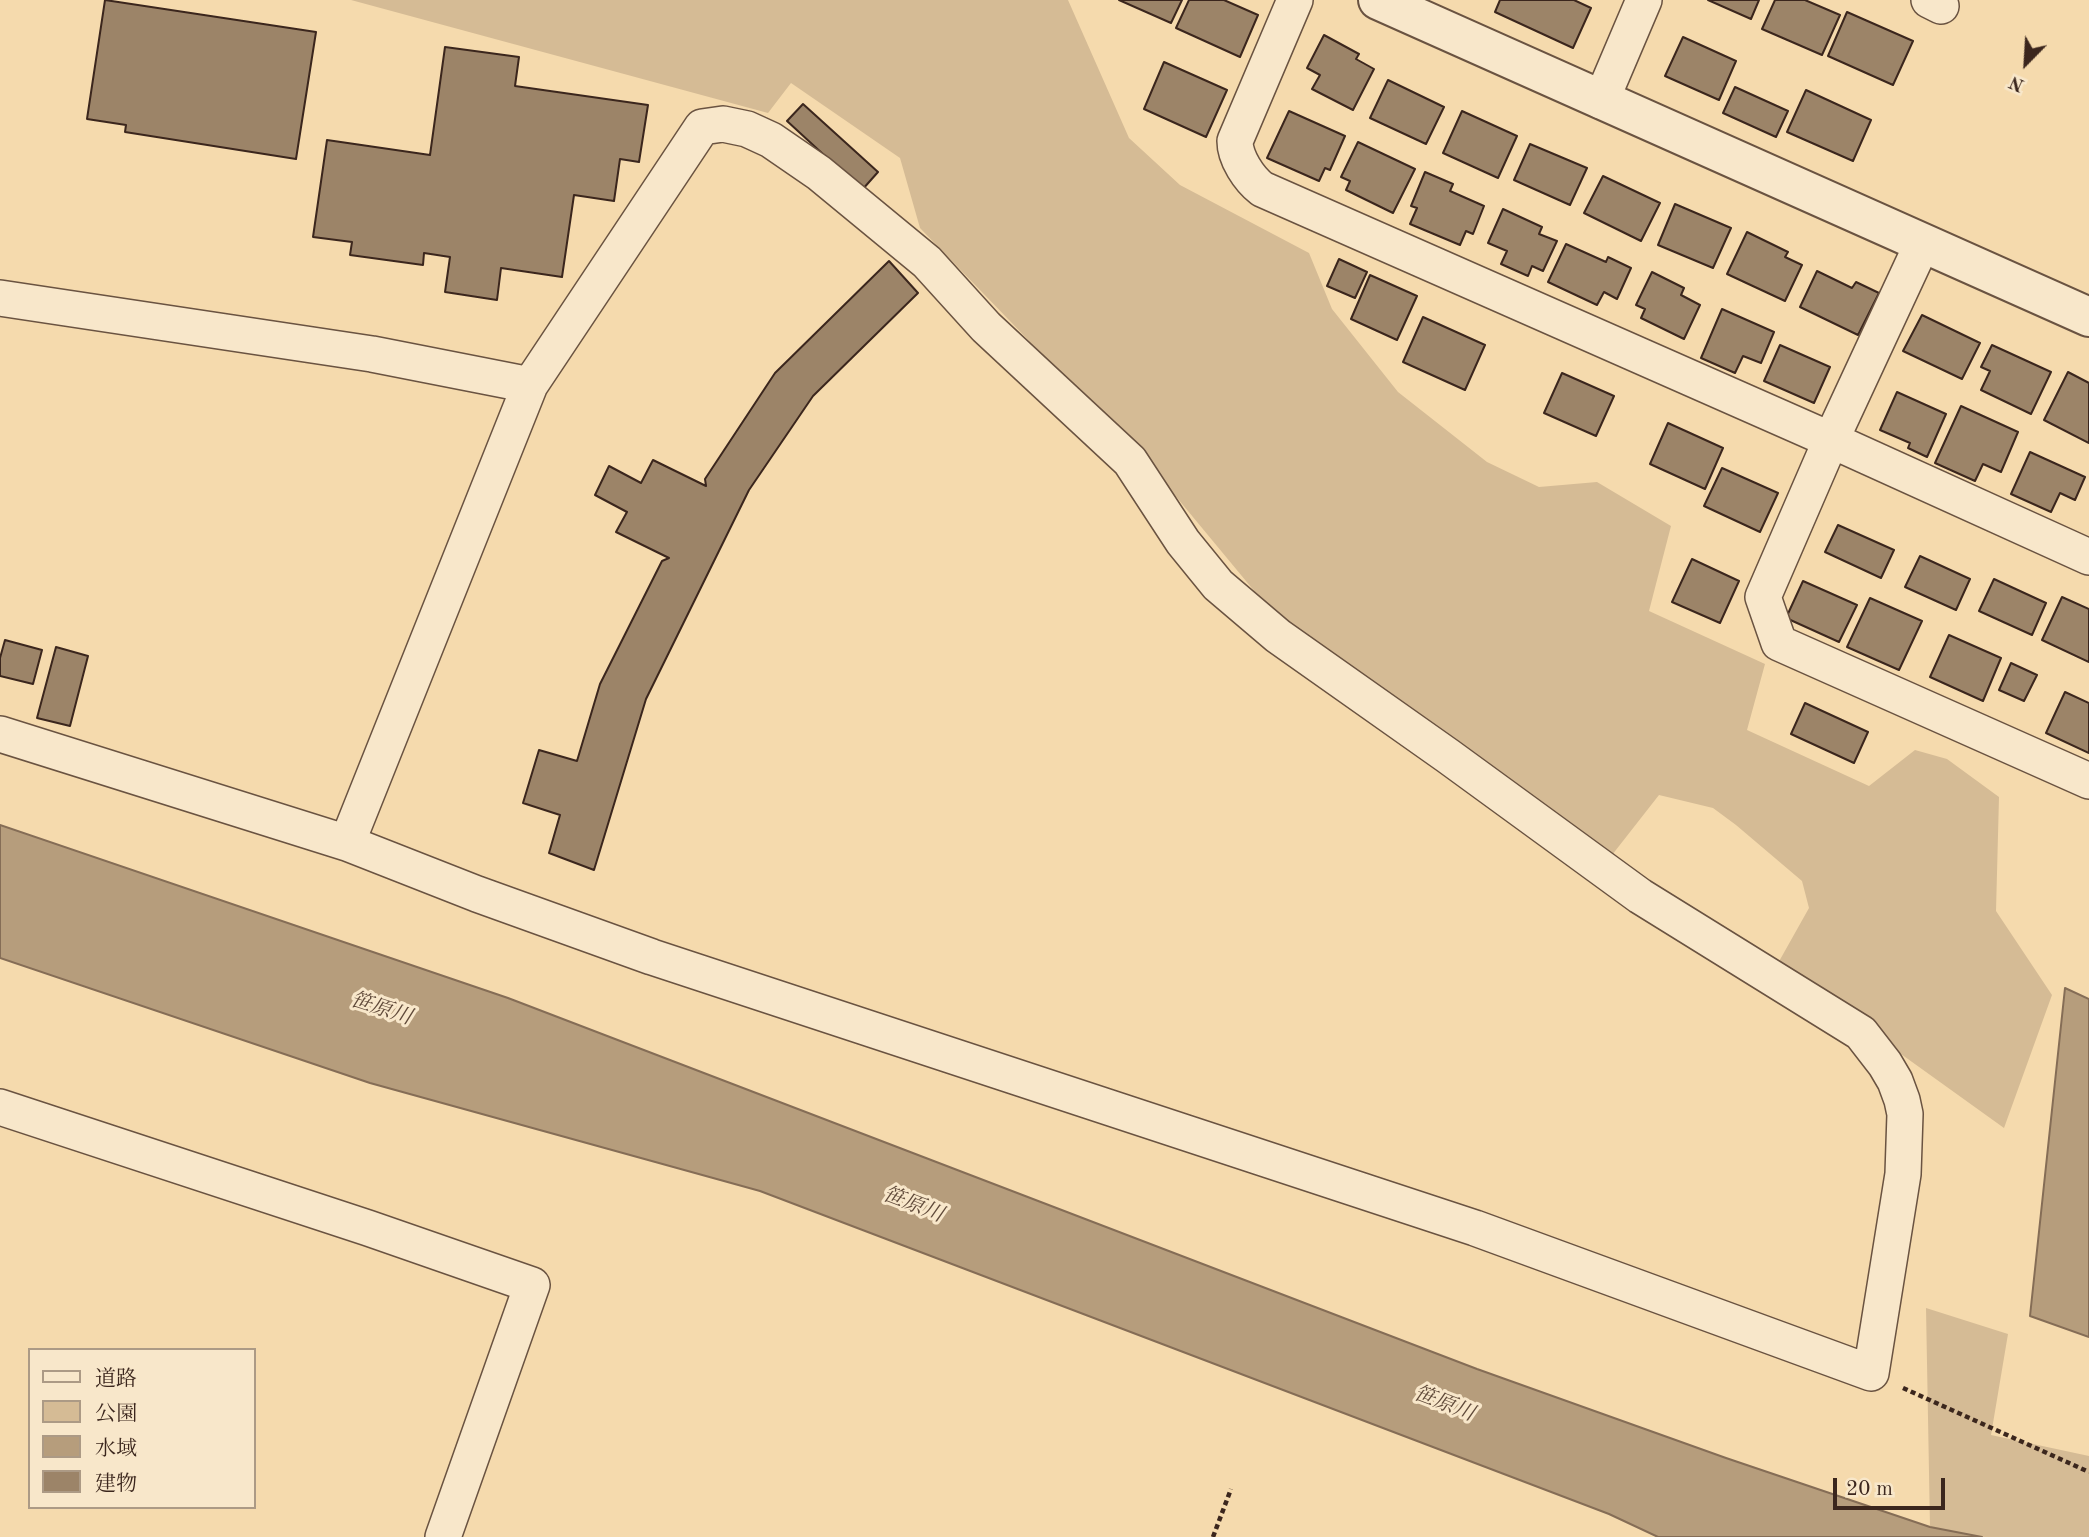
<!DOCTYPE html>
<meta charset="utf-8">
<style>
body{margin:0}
#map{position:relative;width:2089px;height:1537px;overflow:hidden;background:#f5daad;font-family:"Old Standard TT","Noto Serif JP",serif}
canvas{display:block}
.legend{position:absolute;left:28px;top:1348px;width:228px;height:161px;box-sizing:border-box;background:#f8e7ca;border:2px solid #ac9a85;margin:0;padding:9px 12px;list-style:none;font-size:21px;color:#3b261d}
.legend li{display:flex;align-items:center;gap:14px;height:35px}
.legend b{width:35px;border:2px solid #ac9a85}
.north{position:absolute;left:1991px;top:28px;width:70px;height:70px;-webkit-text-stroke:5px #f8e7ca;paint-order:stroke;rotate:204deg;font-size:19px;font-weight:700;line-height:28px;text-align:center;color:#3b261d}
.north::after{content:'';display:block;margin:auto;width:24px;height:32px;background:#3b261d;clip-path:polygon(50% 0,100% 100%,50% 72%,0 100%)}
.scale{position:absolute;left:1833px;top:1478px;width:112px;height:32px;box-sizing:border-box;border:4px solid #3b261d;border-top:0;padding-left:9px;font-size:21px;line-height:24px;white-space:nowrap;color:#3b261d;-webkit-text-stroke:5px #f8e7ca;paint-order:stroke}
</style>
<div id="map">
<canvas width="2089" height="1537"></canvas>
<ul class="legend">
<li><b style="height:9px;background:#f8e7ca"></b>道路</li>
<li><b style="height:19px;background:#d5bb95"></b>公園</li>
<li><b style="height:19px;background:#b69d7c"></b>水域</li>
<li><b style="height:19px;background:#9c8468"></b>建物</li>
</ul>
<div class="north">N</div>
<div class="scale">20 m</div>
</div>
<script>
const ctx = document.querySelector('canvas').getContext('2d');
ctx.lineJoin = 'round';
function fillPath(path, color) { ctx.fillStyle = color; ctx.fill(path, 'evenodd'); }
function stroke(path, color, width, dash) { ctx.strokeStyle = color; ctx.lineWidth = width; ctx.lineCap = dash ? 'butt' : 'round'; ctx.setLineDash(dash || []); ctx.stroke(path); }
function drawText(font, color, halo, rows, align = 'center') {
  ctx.font = font + ' "Old Standard TT","Noto Serif JP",serif'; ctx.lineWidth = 6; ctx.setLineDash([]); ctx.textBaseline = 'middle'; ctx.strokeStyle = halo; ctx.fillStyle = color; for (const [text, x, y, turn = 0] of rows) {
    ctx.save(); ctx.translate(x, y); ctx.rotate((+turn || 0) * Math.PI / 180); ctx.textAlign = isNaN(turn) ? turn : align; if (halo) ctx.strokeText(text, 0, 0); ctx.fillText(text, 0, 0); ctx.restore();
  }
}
fillPath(new Path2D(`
 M351,0h717l61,138 51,47 129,68 23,56 66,83 89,70 52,25 58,-5 74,44 -22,85 116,53 -18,66 122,56 46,-36 32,9 52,38 -3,114 56,84 -48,133 -227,-163 32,-57 -7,-27 -66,-56 -23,-17 -54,-13 -47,60 -342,-245 -116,-140 -234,-242 -20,-70 -109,-75 -23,30z
 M1926,1308l82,26 -17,101 98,21v81h-107l-52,-10z`), '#d5bb95');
const water = new Path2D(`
 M0,825l508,173 969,371 249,89 204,69 52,10h-324l-49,-23 -849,-323 -390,-108 -370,-125z
 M2065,988l24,11v338l-59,-21z`);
fillPath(water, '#b69d7c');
stroke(water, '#856d56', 2);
const building = new Path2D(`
 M105,0l211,32 -20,127 -171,-27 1,-7 -39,-6z
 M1119,0h63l-11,23z
 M1189,0h35l34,15 -18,42 -64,-29z
 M1500,0h74l17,8 -18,40 -78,-36z
 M1708,0h51l-8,19z
 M1775,0h30l35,15 -18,40 -60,-26z
 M1847,12l66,29 -20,44 -65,-29z
 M1324,35l35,19 -3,5 18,10 -21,41 -41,-21 8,-14 -13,-7z
 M1683,37l53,24 -17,39 -54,-24z
 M445,47l74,10 -4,29 133,19 -9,57 -19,-3 -6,42 -40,-6 -12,82 -61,-9 -4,32 -52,-8 5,-35 -26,-4 -1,12 -73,-10 2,-13 -39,-5 14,-97 103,15z
 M1164,62l63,28 -21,47 -62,-28z
 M1388,80l56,27 -18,37 -56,-26z
 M1735,87l53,24 -12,26 -53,-24z
 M1806,90l65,30 -18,41 -66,-29z
 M803,104l75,68 -16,18 -75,-69z
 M1289,111l56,25 -15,34 -5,-2 -6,13 -52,-23z
 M1462,111l55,25 -19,42 -55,-25z
 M1358,142l57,27 -22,44 -47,-23 4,-9 -9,-4z
 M1530,144l57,24 -17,37 -56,-25z
 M1425,172l28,12 -3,7 34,15 -11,28 -7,-3 -6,14 -50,-21 7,-16 -6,-2z
 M1603,176l57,27 -19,38 -57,-28z
 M1675,204l56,24 -18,40 -55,-23z
 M1503,209l39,18 -3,7 18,7 -14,30 -11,-5 -4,10 -27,-12 6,-13 -19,-8z
 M1747,232l41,20 -3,5 17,8 -17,36 -58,-27z
 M1566,244l40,18 2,-5 23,11 -14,31 -13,-7 -7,13 -49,-23z
 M1339,259l28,13 -12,26 -28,-12z
 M889,261l29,32 -105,103 -64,94 -103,209 -52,171 -45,-17 11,-38 -37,-12 16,-53 38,11 23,-77 62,-123 7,-3 -53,-26 11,-20 -32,-17 14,-29 32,17 12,-23 53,26 -1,-7 70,-106z
 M1817,271l35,17 4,-6 23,11 -21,42 -58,-28z
 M1652,272l32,16 -3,7 19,10 -16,34 -43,-21 4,-9 -9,-4z
 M1370,275l47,21 -20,44 -46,-21z
 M1722,309l52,23 -13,31 -18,-7 -8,17 -34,-15z
 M1922,315l58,28 -18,36 -59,-28z
 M1423,317l62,28 -20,45 -62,-28z
 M1780,345l50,22 -16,36 -50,-22z
 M1992,345l59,27 -20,42 -50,-24 9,-19 -9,-4z
 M2068,372l21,11v60l-45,-23z
 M1562,373l52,23 -18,40 -52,-23z
 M1897,392l49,22 -19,43 -19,-9 2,-5 -30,-13z
 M1961,406l57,26 -17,40 -18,-8 -8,17 -40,-18z
 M1668,423l55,25 -18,41 -55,-25z
 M2030,452l55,25 -10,23 -15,-7 -9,19 -40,-18z
 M1722,468l56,25 -18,39 -56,-26z
 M1838,525l56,25 -13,28 -56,-26z
 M1920,556l50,23 -14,31 -51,-23z
 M1692,559l47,22 -19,42 -48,-21z
 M1994,579l52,24 -14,32 -53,-24z
 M1803,581l54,24 -18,37 -53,-24z
 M2062,597l27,12v53l-47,-22z
 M1870,598l52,23 -23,49 -52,-23z
 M1949,635l52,23 -18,43 -53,-24z
 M5,640l37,10 -9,34 -33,-8v-18z
 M56,647l32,9 -18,70 -33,-8z
 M2011,663l26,12 -13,26 -25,-11z
 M2065,692l24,11v50l-43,-20z
 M1805,703l63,29 -14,31 -63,-29z`);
fillPath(building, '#9c8468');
stroke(building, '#3b261d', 2);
const minor = new Path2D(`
 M1295,0l-60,141c0,17 14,38 27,48l569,251 258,117
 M1929,0l12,6
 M1601,101l43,-101
 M1923,242l-92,198 -68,157 16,46 310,138
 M0,298l372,56 158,31
 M0,734l347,109 130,51 175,63 823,271 396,145 32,-199 2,-60 -3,-14 -7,-19 -10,-17 -24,-31 -221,-137 -192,-140 -170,-120 -60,-51 -35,-43 -53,-81 -144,-134 -59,-65 -108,-89 -48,-33 -24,-11 -24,-5 -21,3 -172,258 -183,458
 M0,1107l368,121 164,57 -89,252`);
const tertiary = new Path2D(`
 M1378,0l711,317`);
stroke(minor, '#6a5341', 38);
stroke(tertiary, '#6a5341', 42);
stroke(new Path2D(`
 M1903,1388l186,84
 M1213,1537l18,-48`), '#3b261d', 4.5, [5, 3.5]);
stroke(minor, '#f8e7ca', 35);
stroke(tertiary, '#f8e7ca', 38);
drawText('italic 21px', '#604a3a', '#f8e7ca', [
 ["笹原川",381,1009,18],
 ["笹原川",913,1205,21],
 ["笹原川",1444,1404,21]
]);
</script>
